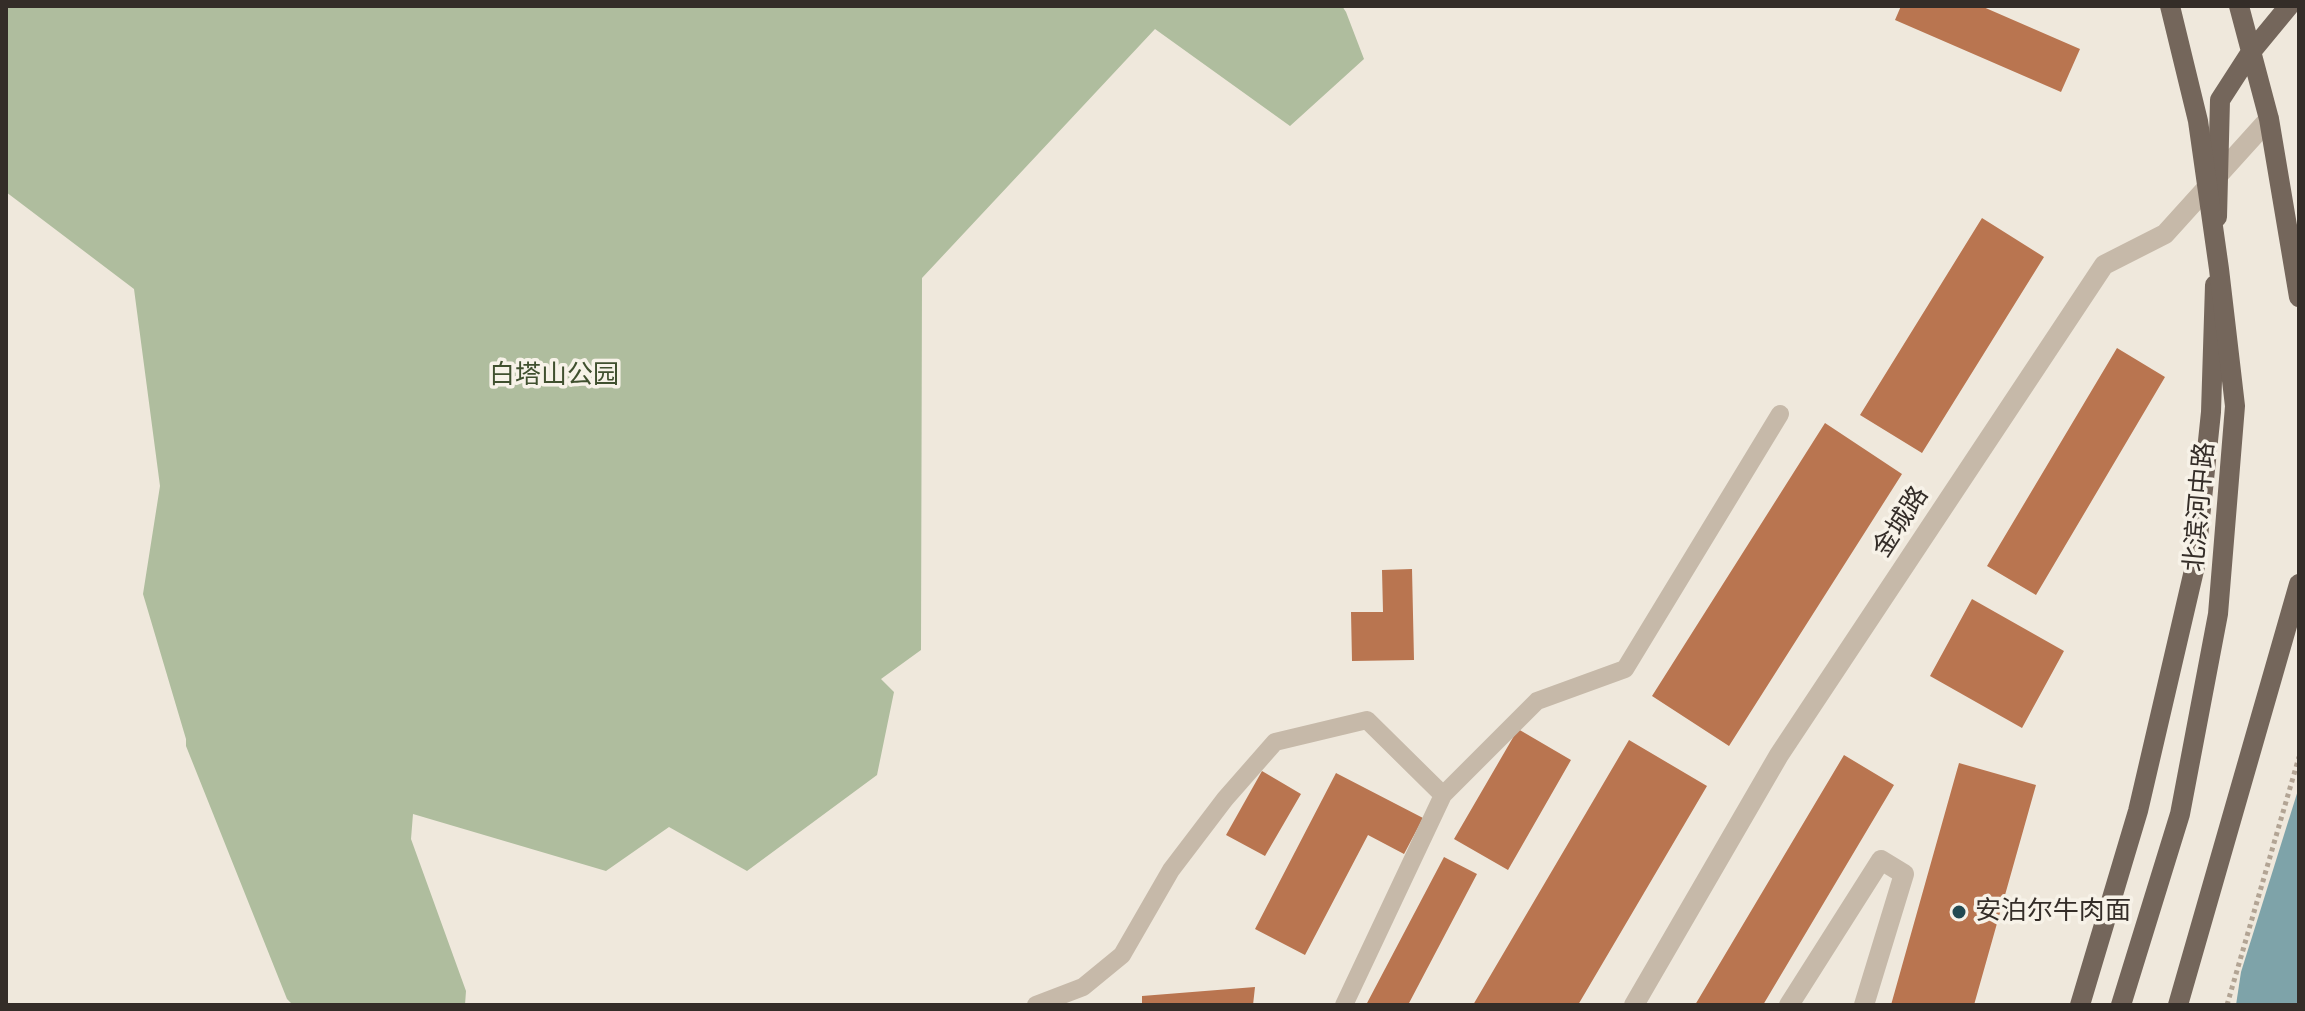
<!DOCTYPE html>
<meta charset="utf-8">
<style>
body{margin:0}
#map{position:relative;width:2305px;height:1011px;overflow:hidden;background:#efe8dc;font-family:"Open Sans",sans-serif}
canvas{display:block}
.frame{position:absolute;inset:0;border:8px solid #342d28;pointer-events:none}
</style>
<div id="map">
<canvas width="2305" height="1011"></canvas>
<div class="frame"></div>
</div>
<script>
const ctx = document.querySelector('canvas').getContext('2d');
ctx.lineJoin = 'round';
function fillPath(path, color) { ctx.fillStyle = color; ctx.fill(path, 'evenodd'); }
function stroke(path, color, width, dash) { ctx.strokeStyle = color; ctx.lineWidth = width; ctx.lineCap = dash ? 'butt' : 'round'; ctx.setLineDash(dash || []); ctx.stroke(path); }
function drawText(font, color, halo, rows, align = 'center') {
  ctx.font = font + ' "Open Sans","Noto Sans SC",sans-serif'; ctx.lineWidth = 7; ctx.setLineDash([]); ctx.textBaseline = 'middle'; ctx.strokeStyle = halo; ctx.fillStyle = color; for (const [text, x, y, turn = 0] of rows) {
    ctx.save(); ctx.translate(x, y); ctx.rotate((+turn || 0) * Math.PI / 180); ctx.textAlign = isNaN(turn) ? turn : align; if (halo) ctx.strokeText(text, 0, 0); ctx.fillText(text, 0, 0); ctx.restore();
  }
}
fillPath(new Path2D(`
 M6,6h1336l4,6 18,47 -74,67 -135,-97 -233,249 -1,372 -40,29 13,13 -17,83 -130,96 -78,-44 -63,44 -193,-57 -2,25 55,152 -1,14h-172l-6,-6 -101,-253v-7l-43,-145 17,-108 -26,-197 -128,-97z`), '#afbd9e');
fillPath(new Path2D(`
 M2299,787v218h-63l5,-33z`), '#7ea3a9');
fillPath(new Path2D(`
 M1901,6h80l99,43 -19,43 -166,-72z
 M1982,218l62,39 -122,196 -62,-38z
 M2117,348l48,29 -129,218 -49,-29z
 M1825,423l77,51 -173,272 -77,-50z
 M1412,569l2,91 -62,1 -1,-49h32l-1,-42z
 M1972,599l92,52 -42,77 -92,-52z
 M1518,729l53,31 -63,110 -54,-31z
 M1629,740l78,46 -129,219h-105z
 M1844,755l50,30 -131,220h-68z
 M1959,763l77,22 -62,220h-83z
 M1262,771l39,23 -36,62 -39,-21z
 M1336,773l87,45 -19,36 -36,-19 -63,120 -50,-26z
 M1444,857l33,17 -69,131h-42z
 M1255,987l-2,18h-111v-9z`), '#b97550');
stroke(new Path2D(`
 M2227,1005l72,-248`), '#b2a494', 5, [4, 4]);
stroke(new Path2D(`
 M1036,1005l47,-18 39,-32 49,-85 54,-71 50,-57 92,-22 76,75
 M1344,1005l99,-210 94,-94 88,-32 155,-255`), '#c6b9a9', 18);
stroke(new Path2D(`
 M1634,1005l145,-250 325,-490 61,-31 104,-115
 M1789,1005l92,-145 23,14 -40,131`), '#c6b9a9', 20);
stroke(new Path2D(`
 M2239,6l30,113 30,178
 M2217,217l3,-117 31,-48 38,-46
 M2080,1005l58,-194 57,-245 16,-154 4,-127
 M2178,1005l121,-421`), '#74665b', 20);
stroke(new Path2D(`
 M2121,1005l59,-191 38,-200 17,-208 -16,-137 -21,-148 -28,-115`), '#74665b', 20);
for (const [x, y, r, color] of [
 [1959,912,8,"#224951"]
]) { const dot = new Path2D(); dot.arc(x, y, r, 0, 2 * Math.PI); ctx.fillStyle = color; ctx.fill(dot); stroke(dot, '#f7f2e8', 3); }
drawText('26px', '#40502f', '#f7f2e8', [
 ["白塔山公园",554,376]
]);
drawText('26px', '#342d28', '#f7f2e8', [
 ["北滨河中路",2200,507,-85],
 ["金城路",1901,522,-57]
]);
drawText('26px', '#342d28', '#f7f2e8', [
 ["安泊尔牛肉面",1975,912]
], 'left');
</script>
